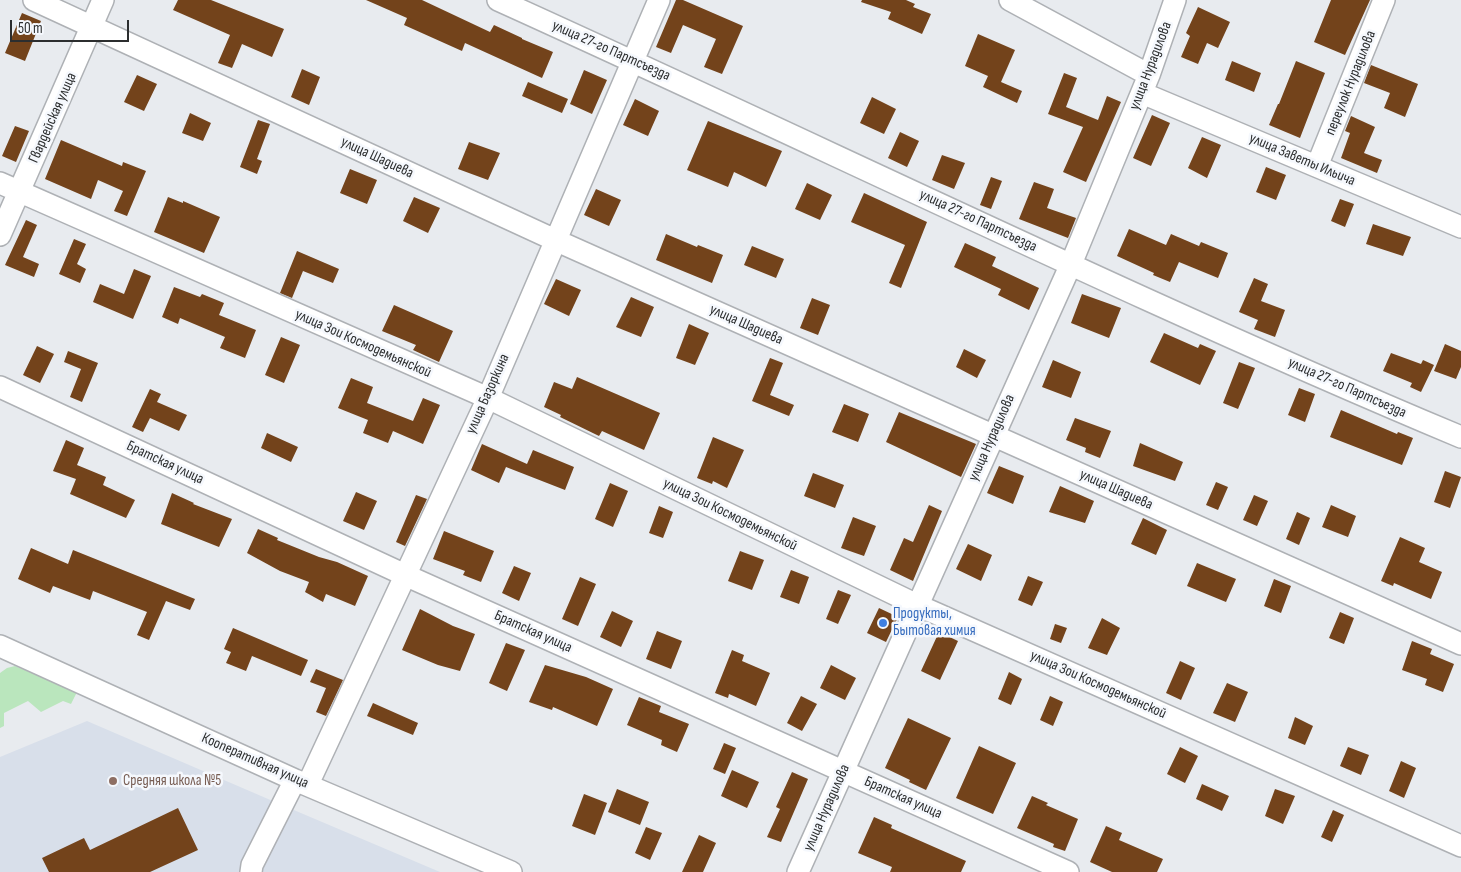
<!DOCTYPE html>
<meta charset="utf-8">
<style>
body{margin:0}
#map{position:relative;width:1461px;height:872px;overflow:hidden;background:#e8ebef;font-family:"Sofia Sans Condensed",sans-serif}
canvas{display:block}
.scale{position:absolute;left:10px;top:20px;width:119px;height:22px;box-sizing:border-box;border:2px solid #2c2e2f;border-top:0;padding-left:6px;font-size:15px;line-height:18px;white-space:nowrap;color:#2c2e2f;-webkit-text-stroke:4px #f5f8fd;paint-order:stroke}
</style>
<div id="map">
<canvas width="1461" height="872"></canvas>
<div class="scale">50 m</div>
</div>
<script>
const ctx = document.querySelector('canvas').getContext('2d');
ctx.lineJoin = 'round';
function fillPath(path, color) { ctx.fillStyle = color; ctx.fill(path, 'evenodd'); }
function stroke(path, color, width, dash) { ctx.strokeStyle = color; ctx.lineWidth = width; ctx.lineCap = dash ? 'butt' : 'round'; ctx.setLineDash(dash || []); ctx.stroke(path); }
function drawText(font, color, halo, rows, align = 'center') {
  ctx.font = font + ' "Sofia Sans Condensed",sans-serif'; ctx.lineWidth = 5; ctx.setLineDash([]); ctx.textBaseline = 'middle'; ctx.strokeStyle = halo; ctx.fillStyle = color; for (const [text, x, y, turn = 0] of rows) {
    ctx.save(); ctx.translate(x, y); ctx.rotate((+turn || 0) * Math.PI / 180); ctx.textAlign = isNaN(turn) ? turn : align; if (halo) ctx.strokeText(text, 0, 0); ctx.fillText(text, 0, 0); ctx.restore();
  }
}
fillPath(new Path2D(`
 M87,721l195,84 158,67h-440v-115z`), '#d8dfea');
fillPath(new Path2D(`
 M15,666l62,26 -6,12 -8,-3 -22,11 -13,-11 -24,12v13l-4,2v-55l7,-5z`), '#bae6bd');
fillPath(new Path2D(`
 M178,0h33l73,29 -12,28 -30,-13 -10,24 -14,-5 12,-28 -57,-25z
 M366,0h56l68,32 4,-7 28,13v1l31,13 -11,26 -77,-35 -3,8 -58,-26 3,-7z
 M676,0h7l60,26 -21,48 -18,-7 12,-28 -33,-14 -12,28 -15,-6z
 M862,0h44l9,4 -2,3 18,7 -9,20 -34,-15 3,-7 -30,-10z
 M1331,0h39l-25,55 -31,-13z
 M1198,7l32,15 -12,26 -11,-5 -9,21 -17,-7 9,-21 -4,-3z
 M22,13l19,8 -16,40 -20,-8z
 M978,34l37,16 -14,32 21,9 -5,12 -34,-16 5,-11 -23,-10z
 M1232,61l29,12 -7,19 -29,-12z
 M1296,61l29,12 -25,65 -31,-13 9,-21h1z
 M1371,65l47,19 -13,33 -21,-9 6,-15 -26,-10z
 M302,69l18,8 -11,28 -18,-8z
 M584,70l23,10 -15,34 -22,-10z
 M1064,73l13,5 -11,29 32,13 9,-24 14,6 -35,80 -23,-10 20,-45 -35,-13z
 M137,75l20,9 -13,27 -20,-9z
 M528,82l40,17 -6,14 -40,-17z
 M872,97l24,12 -12,25 -24,-11z
 M635,99l24,12 -11,25 -25,-11z
 M190,113l21,10 -8,18 -21,-8z
 M1152,115l18,8 -19,43 -18,-8z
 M1351,116l24,11 -11,26 18,7 -5,13 -36,-15 9,-25 -5,-2z
 M258,120l12,4 -13,35 5,2 -5,13 -17,-7z
 M708,121l74,30 -16,36 -32,-15 -6,15 -41,-17z
 M15,126l14,5 -13,31 -14,-6z
 M900,132l19,9 -12,26 -19,-9z
 M1202,137l19,8 -14,33 -19,-10z
 M61,140l61,26 1,-4 23,9 -19,45 -13,-5 9,-20 -25,-11 -7,19 -46,-20z
 M469,142l31,11 -12,27 -30,-11z
 M942,155l23,8 -11,26 -22,-9z
 M1266,167l20,8 -10,25 -20,-8z
 M350,169l27,11 -10,24 -27,-11z
 M991,177l11,4 -11,28 -11,-4z
 M1034,182l20,7 -7,19 29,10 -8,20 -49,-19z
 M807,183l25,12 -12,25 -25,-11z
 M596,189l25,11 -12,26 -25,-11z
 M864,193l63,29 -26,66 -12,-5 16,-38 -54,-23z
 M168,197l15,6v-2l37,16 -16,36 -50,-21z
 M414,197l26,11 -12,25 -25,-12z
 M1340,199l14,5 -9,23 -14,-6z
 M26,220l11,5 -14,32 16,7 -5,13 -29,-12z
 M1373,224l38,13 -8,19 -37,-12z
 M1129,229l37,16 5,-11 28,12 2,-4 27,11 -10,25 -39,-16 -9,20 -17,-7 1,-2 -37,-17z
 M666,234l31,13 1,-2 25,10 -11,28 -56,-23z
 M74,239l12,5 -9,20 9,5 -6,14 -21,-9z
 M965,243l31,14 -4,9 47,22 -10,22 -31,-15 3,-6 -47,-22z
 M752,246l32,13 -8,19 -32,-13z
 M297,251l42,18 -6,14 -30,-12 -11,27 -12,-5z
 M134,269l17,7 -18,43 -40,-17 7,-18 24,10z
 M1254,278l14,6 -7,17 24,9 -10,27 -21,-8 4,-9 -19,-8z
 M556,279l25,11 -12,26 -25,-12z
 M174,287l26,10 2,-3 22,9 -5,12 37,15 -11,28 -25,-10 5,-11 -45,-19 -2,6 -16,-7z
 M1082,294l39,14 -12,30 -38,-15z
 M631,297l23,10 -13,30 -25,-10z
 M812,298l18,7 -12,30 -18,-7z
 M394,305l59,26 -14,31 -26,-12 3,-5 -34,-14z
 M689,324l20,9 -14,32 -19,-7z
 M1164,333l34,15 2,-4 16,7 -16,34 -50,-23z
 M281,337l19,8 -16,38 -19,-8z
 M1445,344l16,7v16l-5,12 -22,-8z
 M37,346l17,8 -14,29 -17,-8z
 M964,349l22,11 -9,18 -21,-11z
 M68,351l30,12 -16,39 -12,-5 11,-28 -17,-7z
 M1391,353l30,11 2,-4 11,5 -13,27 -11,-5 2,-4 -29,-12z
 M770,358l13,5 -13,32 24,10 -5,11 -37,-15z
 M1053,360l28,12 -10,26 -29,-11z
 M1239,362l16,6 -17,41 -15,-6z
 M577,377l83,36 -16,37 -42,-19 -3,5 -39,-19 1,-2 -17,-8 10,-25 18,7z
 M351,378l22,9 -6,16 46,18 10,-23 17,7 -17,39 -30,-13 -5,12 -25,-10 5,-13 -30,-12z
 M1299,388l16,6 -10,28 -17,-7z
 M150,389l11,5 -4,8 30,13 -8,16 -29,-13 -7,14 -11,-5z
 M844,404l25,10 -11,28 -26,-10z
 M1341,410l56,24 1,-2 15,6 -11,27 -72,-28z
 M899,412l77,32 -15,33 -75,-35z
 M1075,418l36,13 -11,27 -15,-6 1,-4 -20,-8z
 M267,433l31,14 -7,15 -30,-14z
 M713,437l31,13 -17,38 -14,-7 -1,3 -15,-6z
 M66,440l18,8 -7,17 29,12 -3,8 32,15 -9,18 -56,-24 6,-15 -23,-8z
 M1140,443l43,19 -8,19 -42,-15z
 M482,444l45,20 6,-14 41,17 -9,23 -59,-23 -7,16 -28,-13z
 M999,466l25,10 -11,28 -26,-11z
 M1445,471l16,6 -11,31 -16,-6z
 M813,473l31,12 -9,23 -31,-12z
 M1216,482l12,5 -10,23 -12,-5z
 M610,483l18,8 -15,36 -18,-8z
 M1060,486l34,15 -9,22 -36,-11z
 M356,492l21,9 -13,29 -21,-9z
 M172,493l22,10 -1,1 39,15 -13,28 -58,-23z
 M416,495l11,4 -22,47 -9,-4z
 M1254,495l14,6 -11,25 -14,-6z
 M929,505l13,6 -29,70 -23,-11 14,-32 9,4z
 M1331,505l25,11 -8,21 -26,-10z
 M659,506l14,6 -10,26 -14,-5z
 M1297,512l13,6 -11,27 -13,-6z
 M853,517l23,9 -12,30 -23,-8z
 M1143,518l24,12 -11,25 -25,-11z
 M258,529l20,9 -1,2 42,17 18,5 31,14 -13,30 -29,-12 -3,8 -18,-10 4,-10 -29,-11 -33,-18z
 M444,531l50,20 -13,31 -18,-7 2,-4 -32,-12z
 M1400,537l25,11 -6,14 23,10 -11,27 -37,-16 -1,3 -12,-5z
 M968,544l24,11 -11,26 -25,-12z
 M31,548l37,16 5,-14 122,49 -5,11 -24,-9 -17,39 -12,-5 10,-23 -54,-21 -3,9 -37,-14 -3,7 -32,-14z
 M740,551l24,9 -12,30 -24,-9z
 M1197,563l39,16 -10,23 -39,-16z
 M514,566l17,7 -12,28 -17,-8z
 M791,570l18,7 -10,27 -19,-7z
 M1028,576l15,6 -11,24 -14,-6z
 M580,577l16,7 -18,42 -16,-7z
 M1274,579l17,7 -10,27 -17,-7z
 M838,590l13,5 -13,29 -12,-5z
 M879,608l19,9 -12,25 -19,-9z
 M420,609l33,17 22,8 -15,37 -22,-6 -36,-15z
 M612,611l21,10 -12,26 -21,-10z
 M1340,612l14,6 -10,26 -15,-6z
 M1102,618l18,10 -13,27 -19,-7z
 M1055,624l12,4 -6,15 -11,-4z
 M233,628l75,32 -7,16 -49,-20 -6,15 -20,-8 5,-11 -7,-3z
 M657,631l25,10 -11,28 -25,-10z
 M939,632l19,9 -18,39 -19,-9z
 M1412,641l20,8 -2,5 24,10 -11,28 -18,-7 2,-6 -25,-9z
 M506,643l19,7 -18,41 -18,-8z
 M732,650l12,5 -2,6 28,12 -14,33 -27,-12 -1,4 -13,-5z
 M1180,661l15,7 -14,32 -15,-7z
 M545,665l41,12 27,12 -16,37 -44,-19 -1,3 -23,-8z
 M831,665l25,13 -11,22 -25,-12z
 M316,669l27,11 -17,36 -10,-4 10,-24 -16,-6z
 M1009,672l13,7 -11,26 -13,-6z
 M1227,683l21,9 -13,30 -22,-9z
 M801,696l16,8 -15,27 -15,-8z
 M1050,696l13,6 -10,24 -13,-6z
 M639,697l22,9 -2,6 30,12 -12,28 -16,-7 1,-5 -35,-15z
 M373,703l45,20 -5,12 -46,-19z
 M1295,717l18,9 -8,19 -17,-7z
 M908,718l43,20 -25,52 -17,-8 1,-2 -25,-12z
 M724,743l12,5 -11,26 -12,-5z
 M979,746l37,17 -23,51 -37,-16z
 M1180,747l18,9 -13,27 -18,-9z
 M1348,747l21,8 -8,20 -21,-9z
 M1401,761l15,7 -12,30 -15,-7z
 M732,770l27,12 -12,26 -26,-12z
 M792,772l16,7 -27,63 -14,-5 13,-28 -4,-2z
 M1202,784l27,12 -7,15 -26,-12z
 M617,789l32,13 -9,23 -32,-13z
 M1275,789l20,7 -12,28 -18,-8z
 M584,794l23,9 -12,32 -23,-9z
 M1032,796l16,7 -2,2 32,14 -13,32 -12,-4 1,-3 -37,-16z
 M178,808l20,42 -48,22h-101l-7,-14 42,-20 6,12z
 M1333,810l11,5 -12,27 -11,-5z
 M874,817l18,8 -1,3 75,33 -5,11h-71l2,-5 -34,-14z
 M1106,826l16,7 -3,7 44,19 -6,13h-45l-22,-10z
 M646,827l16,6 -12,27 -15,-7z
 M699,835l17,8 -13,29h-21z`), '#73431b');
const minor = new Path2D(`
 M34,0l521,240 906,404
 M498,0c321,145 638,301 963,437
 M1010,0l139,75
 M1142,93l319,134
 M1317,166l67,-166
 M0,183l488,215 429,207 544,241
 M0,235l103,-235
 M0,387l405,188 663,297
 M0,646l295,134 216,92
 M308,784l180,-386 171,-398
 M251,872l1,-7 43,-85
 M798,872l273,-608 78,-189 26,-75`);
stroke(minor, '#aeb1b5', 24);
stroke(minor, '#fff', 21);
for (const [x, y, r, color] of [
 [883,623,5,"#3f7fe0"],
 [113,781,5,"#8d6e63"]
]) { const dot = new Path2D(); dot.arc(x, y, r, 0, 2 * Math.PI); ctx.fillStyle = color; ctx.fill(dot); stroke(dot, '#f5f8fd', 2); }
drawText('15px', '#2c2e2f', '#f5f8fd', [
 ["улица 27-го Партсъезда",611,51,24],
 ["улица Нурадилова",1151,66,-69],
 ["переулок Нурадилова",1351,83,-68],
 ["Гвардейская улица",53,118,-66],
 ["улица Шадиева",377,158,25],
 ["улица Заветы Ильича",1302,160,23],
 ["улица 27-го Партсъезда",978,221,25],
 ["улица Шадиева",746,325,24],
 ["улица Зои Космодемьянской",363,344,24],
 ["улица 27-го Партсъезда",1347,388,24],
 ["улица Базоркина",488,394,-66],
 ["улица Нурадилова",992,438,-66],
 ["Братская улица",165,463,25],
 ["улица Шадиева",1116,490,24],
 ["улица Зои Космодемьянской",730,515,26],
 ["Братская улица",533,632,24],
 ["улица Зои Космодемьянской",1098,685,24],
 ["Кооперативная улица",255,761,24],
 ["Братская улица",903,798,24],
 ["улица Нурадилова",827,808,-66]
]);
drawText('15px', '#366cbe', '#f5f8fd', [
 ["Продукты,",893,614],
 ["Бытовая химия",893,631]
], 'left');
drawText('15px', '#785e54', '#f5f8fd', [
 ["Средняя школа №5",123,781]
], 'left');
</script>
